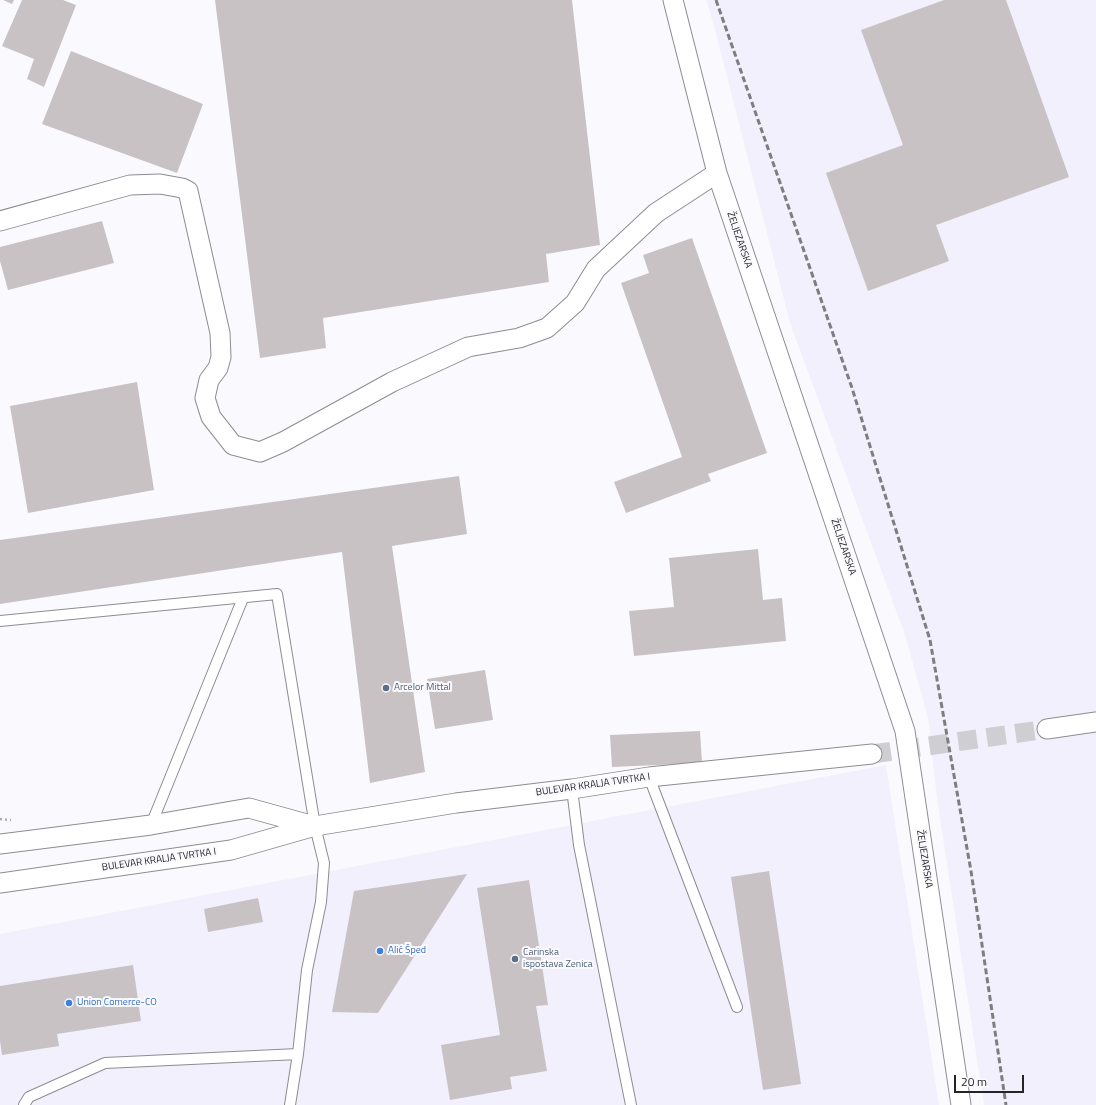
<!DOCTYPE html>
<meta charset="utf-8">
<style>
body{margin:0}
#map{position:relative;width:1096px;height:1105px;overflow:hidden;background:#fafafe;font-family:"Titillium Web",sans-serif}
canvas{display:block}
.scale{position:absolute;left:954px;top:1075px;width:70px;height:18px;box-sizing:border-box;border:2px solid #252527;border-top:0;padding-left:5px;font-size:12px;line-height:14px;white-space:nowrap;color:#252527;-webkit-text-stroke:3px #fafafe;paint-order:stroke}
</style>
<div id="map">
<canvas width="1096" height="1105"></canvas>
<div class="scale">20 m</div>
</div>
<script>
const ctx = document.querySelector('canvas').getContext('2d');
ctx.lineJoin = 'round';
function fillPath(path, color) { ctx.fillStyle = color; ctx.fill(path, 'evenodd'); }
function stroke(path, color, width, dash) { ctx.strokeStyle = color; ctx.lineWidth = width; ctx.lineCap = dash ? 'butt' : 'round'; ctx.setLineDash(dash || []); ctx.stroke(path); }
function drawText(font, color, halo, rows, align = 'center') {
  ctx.font = font + ' "Titillium Web",sans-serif'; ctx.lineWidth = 4; ctx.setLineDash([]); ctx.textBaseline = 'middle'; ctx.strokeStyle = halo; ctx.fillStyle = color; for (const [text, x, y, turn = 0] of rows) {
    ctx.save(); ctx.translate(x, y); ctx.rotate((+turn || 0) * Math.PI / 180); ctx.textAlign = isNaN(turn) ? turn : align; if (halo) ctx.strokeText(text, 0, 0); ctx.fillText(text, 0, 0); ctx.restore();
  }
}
fillPath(new Path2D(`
 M706,0h390v1105h-112l-47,-306 -9,-81 -23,-83 -115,-312 -76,-297z
 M886,765l53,340h-939v-171z`), '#f2f0fd');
fillPath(new Path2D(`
 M3,0h11l-2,4z
 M22,0h41l13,5 -32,82 -17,-8 7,-20 -32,-13z
 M215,0h357l28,245 -54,9 3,28 -226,36 3,30 -66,10z
 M944,0h62l63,177 -133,48 13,36 -81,30 -42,-118 77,-28 -42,-115z
 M71,51l132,53 -26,69 -135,-49z
 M102,221l12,42 -106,27 -8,-29v-14z
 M692,238l75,215 -59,21 3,7 -85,32 -12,-31 68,-25 -61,-174 28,-10 -6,-18z
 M137,382l17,108 -126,23 -18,-107z
 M459,476l8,58 -75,12 33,226 -55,11 -28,-231 -342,52v-64z
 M758,549l5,51 19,-2 4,43 -152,15 -5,-45 45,-4 -5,-49z
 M485,670l8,50 -58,9 -8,-50z
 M700,731l2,32 -90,4 -2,-32z
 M769,871l32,213 -38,6 -32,-213z
 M467,874l-89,139 -46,-1 22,-121z
 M529,880l19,125 -12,1 11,65 -37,6 2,12 -62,11 -9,-55 59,-10 -23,-147z
 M258,898l5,24 -55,10 -4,-23z
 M133,965l8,56 -84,13 2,12 -57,9 -2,-14v-55z`), '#c8c2c4');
stroke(new Path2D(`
 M872,754l175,-25`), '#cfcfd3', 19, [19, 10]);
const service = new Path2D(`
 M0,621l277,-27 38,232 9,37 -3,39 -14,68 -9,84 -8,51
 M649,777l88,230
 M572,789l7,56 52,260
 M151,825l92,-227
 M24,1105l5,-8 76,-34 193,-9`);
const minor = new Path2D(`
 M673,0l44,173 188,558 56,374
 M0,221l130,-36 30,-1 22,4 6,3 32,142 1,24 -3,11 -9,12 -4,18 6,19 22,28 27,7 23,-10 109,-60 76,-35 51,-9 28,-10 28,-25 21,-34 60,-56 61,-40
 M1047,729l49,-7
 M0,844l151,-19 98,-17 65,18
 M0,883l231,-33 84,-24 141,-23 116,-14 77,-12 223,-23`);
stroke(service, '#8d8c91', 12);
stroke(minor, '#8d8c91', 21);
stroke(new Path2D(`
 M0,819l11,1`), '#aeaeb1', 2.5, [2, 3]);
stroke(service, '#fff', 10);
stroke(minor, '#fff', 19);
stroke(new Path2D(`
 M716,0l136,388 78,252 41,231 35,234`), '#7e7e80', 3, [6, 3]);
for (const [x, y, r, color] of [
 [386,688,4,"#5c6f8a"],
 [380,951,4,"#3f7fe0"],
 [515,959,4,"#5c6f8a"],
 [69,1003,4,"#3f7fe0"]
]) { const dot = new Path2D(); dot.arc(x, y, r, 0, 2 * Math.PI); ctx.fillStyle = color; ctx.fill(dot); stroke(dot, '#fafafe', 1.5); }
drawText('10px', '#252527', '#fafafe', [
 ["ŽELJEZARSKA",739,240,71],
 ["ŽELJEZARSKA",843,547,71],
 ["BULEVAR KRALJA TVRTKA I",593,785,-8],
 ["ŽELJEZARSKA",924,859,81],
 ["BULEVAR KRALJA TVRTKA I",159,860,-8]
]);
drawText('10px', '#4e5e75', '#fafafe', [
 ["Arcelor Mittal",394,688],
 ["Carinska",523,953],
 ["ispostava Zenica",523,965]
], 'left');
drawText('10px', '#366cbe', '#fafafe', [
 ["Alić Šped",388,951],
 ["Union Comerce-CO",77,1003]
], 'left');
</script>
